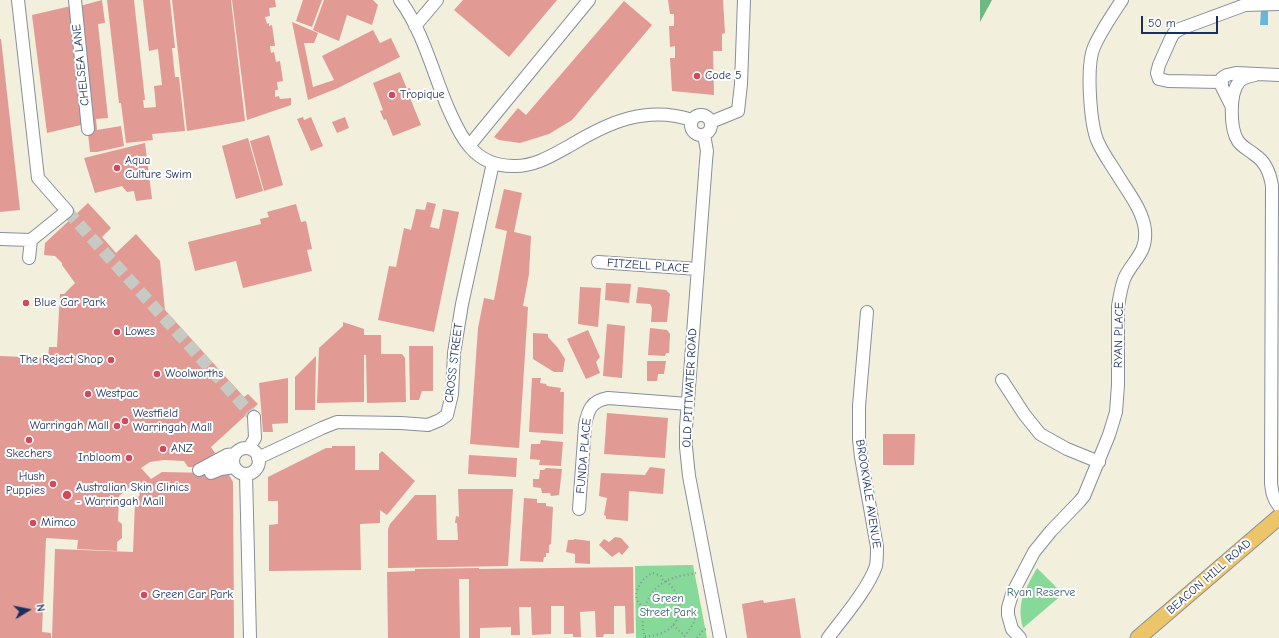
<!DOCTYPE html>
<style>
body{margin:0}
#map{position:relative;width:1279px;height:638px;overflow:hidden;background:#f2efdc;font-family:"Comic Neue",sans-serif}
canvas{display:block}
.north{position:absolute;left:8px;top:590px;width:40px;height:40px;-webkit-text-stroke:3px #fff;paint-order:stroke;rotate:80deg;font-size:11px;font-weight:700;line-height:16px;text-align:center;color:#1b2f5e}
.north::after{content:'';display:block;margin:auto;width:14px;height:18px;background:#1b2f5e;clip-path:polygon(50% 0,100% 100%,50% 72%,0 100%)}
.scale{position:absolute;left:1141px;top:16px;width:77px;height:18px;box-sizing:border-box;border:2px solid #1b2f5e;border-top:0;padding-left:5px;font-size:12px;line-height:14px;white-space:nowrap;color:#1b2f5e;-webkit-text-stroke:3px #fff;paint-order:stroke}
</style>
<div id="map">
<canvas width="1279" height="638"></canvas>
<div class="north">N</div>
<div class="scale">50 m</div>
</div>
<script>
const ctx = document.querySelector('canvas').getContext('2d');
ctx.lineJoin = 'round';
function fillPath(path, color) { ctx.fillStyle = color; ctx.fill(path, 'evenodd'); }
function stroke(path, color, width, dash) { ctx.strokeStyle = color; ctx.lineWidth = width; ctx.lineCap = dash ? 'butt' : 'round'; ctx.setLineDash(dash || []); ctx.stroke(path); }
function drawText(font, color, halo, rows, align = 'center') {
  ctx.font = font + ' "Comic Neue",sans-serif'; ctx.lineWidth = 4; ctx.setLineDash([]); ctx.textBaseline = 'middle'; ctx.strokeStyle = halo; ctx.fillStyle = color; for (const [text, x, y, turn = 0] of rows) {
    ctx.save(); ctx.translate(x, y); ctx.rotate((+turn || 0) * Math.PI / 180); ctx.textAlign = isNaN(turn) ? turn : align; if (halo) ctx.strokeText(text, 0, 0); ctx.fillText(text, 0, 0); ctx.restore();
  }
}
fillPath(new Path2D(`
 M693,565l14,73h-71l-1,-72z
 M1037,568l26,26 -40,34c-7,-25 2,-38 14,-60z`), '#87d999');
fillPath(new Path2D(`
 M980,0h12l-12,22z`), '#6db981');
fillPath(new Path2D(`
 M1261,11h7v14h-8z`), '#64b8e0');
fillPath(new Path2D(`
 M102,0l3,23 -7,1 10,94 -12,1 1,11 24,-4 3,20 -27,6h-7l-2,-19h6l-14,-127z
 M107,0h27l11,100h-2l1,8 12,-1 -2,-21 8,-1 -4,-36 -9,2 -6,-51h27l5,48h-3l3,29h4l6,54 -33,3 1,6 -27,3 -5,-40h-2z
 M172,0h59l14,121 -58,10z
 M232,0h43l1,7 -7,1 1,8 -5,1 2,7 2,-1v3l3,-1 3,21h-5l1,7 3,-1 2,10 4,-1 3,20 -6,1 1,8h-3v7l4,-1 1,3 11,-1v7l-44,15z
 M303,0h19l-10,27 -16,-6z
 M324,0h49l5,5 -6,20 -25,-10 -8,26 -26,-11z
 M463,0h94l-48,57 -55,-47z
 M668,0h55l2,33 -3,1v17h-9l1,44 -42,-4 -2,-33h5v-12l-5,1 -1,-21h5v-12h-4z
 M624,1l28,24 -80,95 -23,14 -29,9 -21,-3 -5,-3 24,-29 8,7z
 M71,6l14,118 -38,9 -15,-118z
 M292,22l26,11 -4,10h-10l9,44 21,-7 -12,-24 51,-26 7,13 11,-5 9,19 -62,31 -30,12z
 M0,39h1l19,171 -20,2z
 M400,72l7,17 3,-1 3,9 -3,1 11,27 -28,11 -7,-17 -2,1 -4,-9 3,-1 -10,-27z
 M303,117l1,3 7,-3 12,29 -12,5 -14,-32z
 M345,117l4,11 -12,5 -5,-11z
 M269,135l14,50 -19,6 -14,-50z
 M248,138l15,53 -27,8 -14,-53z
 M145,143l7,56 -16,2 -2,-10 -7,1 -5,-6 -27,7 -11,-35z
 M504,189l18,4 -8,39 17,4 -2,38 -6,32 5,1 -9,141 -49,-4 8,-116 6,-30 10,2 13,-69 -12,-3z
 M427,202l9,2 -6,23 9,2 4,-20 16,3 -25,120 -56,-12 11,-54 7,1 8,-39 7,2 5,-21 9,1z
 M88,203l23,25 -9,9 14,16 20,-19 24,27 5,49 79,87 4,-3 10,10 -47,43 4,6 -16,14h-11l-4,-6 -20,-1 -14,2 -9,6 10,11 11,-7 49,1 18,2 4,7 1,156h-182l3,-89 78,3 2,-49 5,-9 -9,-8 -12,10 -1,25 4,3v14l-5,4v9l-40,-2 1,-9 -32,-2 -4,94 9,1v5h-51v-282l48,2 1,-11h8l3,-53h4l11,-11 -13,-18v-2l-7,-7 -11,-1 1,-12z
 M296,204l5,18 5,-1 6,28 -5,1 5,21 -69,17 -7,-27 -41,10 -7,-29 73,-18 -1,-5 9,-2 -2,-5z
 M606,283l25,1 -2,19 -24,-3z
 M580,287l21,1 -3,39 -20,-3z
 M638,287l28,3 4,4 -3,28h-16l1,-14 -2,-4 -14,-1z
 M343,322l21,7v73l-47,1 2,-55 24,-22z
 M607,324l18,2 -3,52 -19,-2z
 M650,328l17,2 3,4 -1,19h-3l-1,3 -17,-1z
 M588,330l12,27 -4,5 4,11 -14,6 -19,-40z
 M533,333l15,1v3l10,11 7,11 -2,13h-9l-21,-13z
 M364,335h17v19h21l3,4 1,44 -39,1 -1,-48h-2z
 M409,346h24v45h-11l-3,9h-9z
 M316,356l-1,54h-20v-33z
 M647,361h19l-2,13h-6l-1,7h-10z
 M288,378v45l-16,1 1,8h-10l-4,-49z
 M532,378h9l-1,5 6,1 1,2 14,2 -1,4h4l-1,42 -34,-2z
 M607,413l61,5 -3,40 -61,-4z
 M883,434h32l-1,31h-31z
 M541,440l22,2 -2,24 -22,-1 1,-5 -10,-1 1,-15h9z
 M332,446h23v24h24v-16l3,-3 33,30 -28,34 -7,-5v13l-20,1 1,46 -92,1v-46l9,-1v-23h-10v-24l58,-29h6z
 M469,455l48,3 -1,19 -48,-3z
 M650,467l15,2 -2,25 -34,-3 -1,30 -22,-2v-3l-2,-1 3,-17 -8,-2 2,-23 44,2z
 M546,468l16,1 -3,26 -8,1 -1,-3h-8l-1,-5 -8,-1v-8h6l1,-9h4z
 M458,489h55l-5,77 -120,2v-39l2,-5 25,-29h21l1,45h21l-1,-17h-2l1,-7 3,1z
 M524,498l13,1v4h9v3l7,1 -2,37 -2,1v8h-3v4h-2l-1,5 -23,-1z
 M615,537l6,1 8,9 -7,8 -3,-3 -7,5 -13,-12 5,-6 5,3z
 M574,539l16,2v23l-15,-1v-9l-9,-2 2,-12h6z
 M633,567l1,66 -8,1 -1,-28h-11v28h-10l-1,3h-7l-1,-26 -15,1 1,25h-8v-3h-9v-28h-13v28l-19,1 -1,-28h-12l1,28h-9v-8l-31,1v10h-11v-59h-10l1,59h-72l-1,-66 28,-1v-2l64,-1v1z
 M795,598l6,40h-54l-5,-34 21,-4 1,3z`), '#e19a94');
stroke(new Path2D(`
 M67,211l187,206`), '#c7c9c3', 12, [12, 6]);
const minor = new Path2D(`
 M75,0l13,129
 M400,0c23,31 33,73 48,108 6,13 12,28 22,39 11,13 26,19 43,19 21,1 40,-11 58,-21 38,-23 76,-40 121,-25
 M415,26l22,-26
 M1255,75c-5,1 -12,2 -16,7 -10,12 -9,47 -1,59 4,6 11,9 17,14 11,7 15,18 17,31l-1,297c1,9 2,16 8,23
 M1221,82l-53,-1 -9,-2 -2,-6 2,-8 12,-27 3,-5 6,-4 65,-24 34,-1
 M1232,107l-10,-20v-9l5,-3 9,-2 43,2
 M691 125a10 10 0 1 1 20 0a10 10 0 1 1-20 0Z
 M711,122l27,-11 3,-27 3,-84
 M704,135l3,16 -1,10 -20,266v20l3,29 31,162
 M469,146l120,-146
 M0,239l31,1 36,-29 -29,-33 -20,-178
 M29,258l2,-18
 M598,262l100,7
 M1002,380l22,34 16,20 27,15 32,13
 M233 461a13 13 0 1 1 26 0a13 13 0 1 1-26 0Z
 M249,448l6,-10 -1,-21
 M258,458l64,-30 15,-6 64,1 27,2 12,-5 7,-5 5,-21 2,-41 8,-49 31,-141
 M199,470l28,-15 8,-1
 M211,473l10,-4 13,-2
 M246,474l4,164
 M579,509l6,-84c3,-15 6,-24 23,-27l80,6
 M828,638c15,-20 40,-49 48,-72 1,-6 1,-12 1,-19l-16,-90 -2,-18v-33l8,-94
 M1020,638l-8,-9 -4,-14v-7l4,-14 22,-42 17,-21 28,-29 5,-6 25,-61 7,-23 2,-27v-79c2,-10 3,-20 7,-29 9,-18 22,-24 20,-47 -2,-20 -18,-39 -28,-56 -7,-11 -15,-22 -20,-34 -7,-19 -11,-75 -3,-93 7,-16 18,-32 28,-47`);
const major = new Path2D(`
 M1138,638l141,-121`);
stroke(minor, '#868f9d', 14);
stroke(major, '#868f9d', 17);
stroke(new Path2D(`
 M644,607c-16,-8 -4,-29 9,-34l8,3 3,7
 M680,608c25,4 13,17 3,30
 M673,625l12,11
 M645,636c34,1 47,-33 21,-55
 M645,638c-6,-22 0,-45 21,-57 9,-5 21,-6 30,-8
 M697,638l6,-8 4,-1`), '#868f9d', 2, [1, 3]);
stroke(minor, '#fff', 12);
stroke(major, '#edc569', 15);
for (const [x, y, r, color] of [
 [697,76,4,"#d1495b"],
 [392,95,4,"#d1495b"],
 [117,168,4,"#d1495b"],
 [26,303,4,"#d1495b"],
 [117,332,4,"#d1495b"],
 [111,360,4,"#d1495b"],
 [157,374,4,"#d1495b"],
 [88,394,4,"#d1495b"],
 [125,421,4,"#d1495b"],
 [117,426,4,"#d1495b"],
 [29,440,4,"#d1495b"],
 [163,449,4,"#d1495b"],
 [129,458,4,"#d1495b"],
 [53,484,4,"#d1495b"],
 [67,495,5,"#d1495b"],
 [33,523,4,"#d1495b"],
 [144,595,4,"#d1495b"]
]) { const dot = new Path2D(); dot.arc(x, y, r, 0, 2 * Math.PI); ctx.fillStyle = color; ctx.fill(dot); stroke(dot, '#fff', 1.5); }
drawText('12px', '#1b2f5e', '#fff', [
 ["CHELSEA LANE",81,65,-96],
 ["FITZELL PLACE",648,266,4],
 ["RYAN PLACE",1119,335,-89],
 ["CROSS STREET",454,363,-83],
 ["OLD PITTWATER ROAD",690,388,-87],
 ["FUNDA PLACE",584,456,-85],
 ["BROOKVALE AVENUE",868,494,81],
 ["BEACON HILL ROAD",1209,577,-41]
]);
drawText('12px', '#1b2f5e', '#fff', [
 ["Code 5",705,76],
 ["Tropique",400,95],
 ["Aqua",125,161],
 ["Culture Swim",125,175],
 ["Blue Car Park",34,303],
 ["Lowes",125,332],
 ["The Reject Shop",103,360,"right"],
 ["Woolworths",165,374],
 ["Westpac",96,394],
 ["Westfield",133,414],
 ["Warringah Mall",133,428],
 ["Warringah Mall",109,426,"right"],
 ["ANZ",171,449],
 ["Skechers",29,454,"center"],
 ["Inbloom",121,458,"right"],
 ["Hush",45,477,"right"],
 ["Puppies",45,491,"right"],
 ["Australian Skin Clinics",76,488],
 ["- Warringah Mall",76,502],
 ["Mimco",41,523],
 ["Green Car Park",152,595]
], 'left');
drawText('12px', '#3b6270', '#fff', [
 ["Ryan Reserve",1041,593],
 ["Green",668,599],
 ["Street Park",668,613]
]);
</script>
